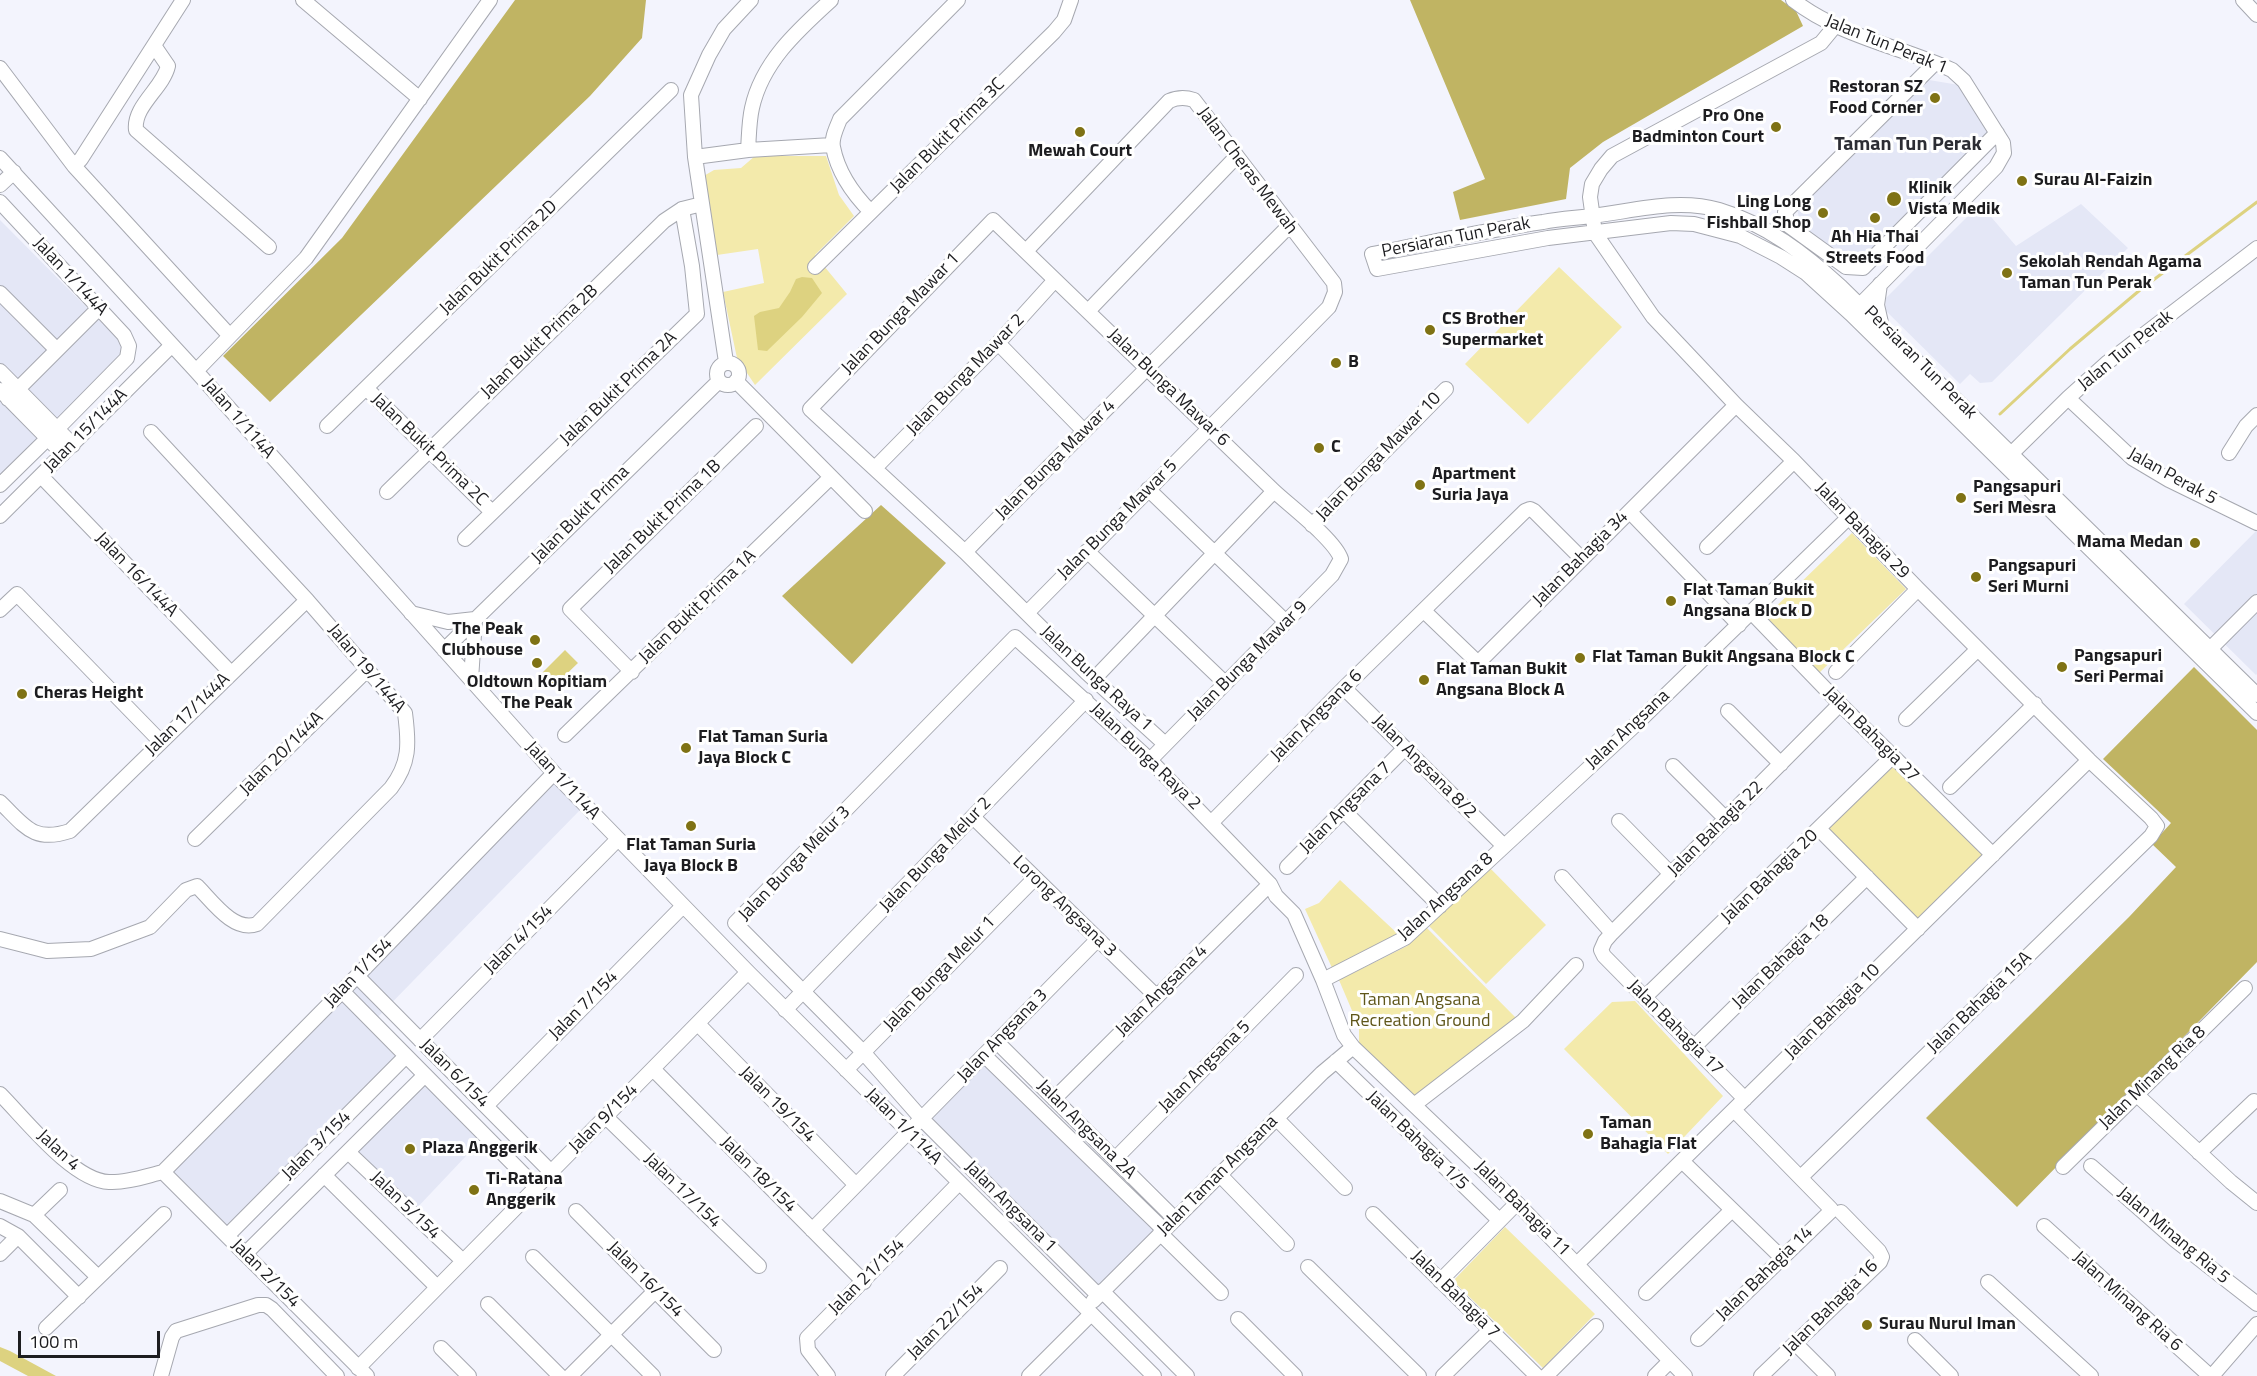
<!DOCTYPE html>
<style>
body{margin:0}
#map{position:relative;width:2257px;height:1376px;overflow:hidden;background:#f3f4fd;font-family:"Titillium Web",sans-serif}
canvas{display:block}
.scale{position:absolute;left:18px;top:1331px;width:142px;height:27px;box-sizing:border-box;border:3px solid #1d1d20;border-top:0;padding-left:8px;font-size:18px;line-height:21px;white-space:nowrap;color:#1d1d20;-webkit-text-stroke:4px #fff;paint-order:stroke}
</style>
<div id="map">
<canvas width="2257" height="1376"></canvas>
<div class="scale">100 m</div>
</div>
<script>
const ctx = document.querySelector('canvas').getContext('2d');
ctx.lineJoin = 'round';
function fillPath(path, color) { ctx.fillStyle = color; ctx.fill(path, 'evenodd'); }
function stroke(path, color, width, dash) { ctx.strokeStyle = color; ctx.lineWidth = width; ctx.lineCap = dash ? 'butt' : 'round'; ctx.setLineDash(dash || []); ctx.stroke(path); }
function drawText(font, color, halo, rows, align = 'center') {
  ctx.font = font + ' "Titillium Web",sans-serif'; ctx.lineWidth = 6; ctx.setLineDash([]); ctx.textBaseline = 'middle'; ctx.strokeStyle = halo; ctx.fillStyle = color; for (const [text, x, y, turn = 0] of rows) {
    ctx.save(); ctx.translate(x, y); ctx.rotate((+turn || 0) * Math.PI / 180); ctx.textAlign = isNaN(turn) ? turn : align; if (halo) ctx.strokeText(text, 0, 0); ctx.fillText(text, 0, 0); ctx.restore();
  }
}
fillPath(new Path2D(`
 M1923,79l36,6 31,50 -120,121 -26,5 -42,-31 -6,-25z
 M1980,204l36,42 65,-42 47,44 -136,134 -12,1 -10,-9 -10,10 -75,-74 1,-12z
 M0,220l124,125 -1,11 -123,123z
 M2257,530v144l-1,1 -72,-71z
 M552,780l28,30 -210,215 33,31 -174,173 -60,-59z
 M984,1060l174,170 -59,60 -172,-171z
 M425,1080l58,58 -68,72 -62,-59z`), '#e4e7f6');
fillPath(new Path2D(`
 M755,156h71l13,39 15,21 -39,39 32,39 -92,91 -18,-27 -14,-66 41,-9 -6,-34 -41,6 -15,-78 12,-7 27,-2z
 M1559,267l63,60 -94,97 -63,-60z
 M1852,533l54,56 -87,84 -54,-56z
 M1890,762l94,93 -67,66 -94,-94z
 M1488,866l58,59 -60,59 -58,-59z
 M1340,880l59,55 -66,35 -28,-61 14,-6z
 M1427,928l89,90 -104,81 -53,-53v-19l-20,-47 68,-34z
 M1635,1001l88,95 -55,58 -104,-105 48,-47z
 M1505,1227l90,87 -52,54 -90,-87z`), '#f3eaab');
fillPath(new Path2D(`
 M515,0h131l-4,38 -52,58 -320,306 -47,-46 119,-118z
 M1410,0h371l15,11 7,15 -200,116 -33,26 -4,31 -106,21 -7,-28 32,-13z
 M881,505l65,58 -94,101 -70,-68z
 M2194,667l63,63v232l-240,245 -91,-89 203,-201 47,-50 -24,-23 19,-21 -68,-64z`), '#c0b463');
fillPath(new Path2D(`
 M802,277l10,1 10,15 -20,24 -35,34 -9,-1 -4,-34 6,-4 19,-4 11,-16 6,-13z
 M565,650l13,13 -26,25 -12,-13z
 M0,1347l10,4 46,25h-28l-28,-15z`), '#ddd280');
stroke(new Path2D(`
 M2000,414l70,-65 70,-59 117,-88`), '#ddd280', 3);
const minor = new Path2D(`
 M303,0l117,99
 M1793,0c46,36 106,46 159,70l12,11 39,62 1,10 -8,14 -142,144
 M2243,0l14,15
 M155,47l13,19c-5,22 -35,40 -32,64l133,117
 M1935,63l-150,149 3,13 58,42 17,1 134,-135
 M0,68l74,98 156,170 76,-78 184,-258
 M748,150c1,-14 1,-29 4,-42 10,-46 46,-78 79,-108
 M695,157l53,-7 84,-5
 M0,158l196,213 358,402 194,199 406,404
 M74,166l7,-7 102,-159
 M0,185l14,-13
 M0,202l124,133 5,11 -2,12 -69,70
 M871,212c-18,-18 -33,-39 -38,-65 -2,-9 4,-20 7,-28l118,-119
 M1026,251l143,-150c9,-4 16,-4 25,-1l140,183 1,9 -6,15 -302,306
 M815,267l239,-235 10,-12 7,-20
 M1880,284l-3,21 5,22
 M0,293l57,57
 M1093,306l144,-150
 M998,343l86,88
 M726,362l-31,-205 -4,-62 18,-40 15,-26 27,-29
 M717 374a11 11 0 1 1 22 0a11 11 0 1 1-22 0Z
 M0,371l73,74
 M196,371l34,-35
 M736,381l129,130
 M366,388l126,124
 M0,390l63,64
 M2068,398l64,60 37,22 88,43
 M8,399l91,-91
 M327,426l344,-336
 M2229,453l17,-27 11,-11
 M2006,459l62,-61 40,-36 149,-114
 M875,468l123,-125 57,-63
 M41,476l190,197
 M0,485l47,-46
 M1148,489l138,133
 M387,492l277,-271 18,-12 20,-5
 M1630,512l109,113
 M0,516l171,-170
 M1312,525l134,-136
 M465,539l232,-225 -5,-48 -10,-57
 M1707,547l87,-86
 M1087,551l138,132
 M965,552c107,-110 216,-217 324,-326
 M0,610l17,-16 144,148
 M1424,611l51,49 4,1 4,-3 253,-253
 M411,613l37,9 27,-3
 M1752,613l88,91 153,151
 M2210,649l47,-47
 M444,650l275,-269
 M632,672l-62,-63 186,-183
 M1836,672l82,-83
 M1094,679l180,-188
 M471,680l4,-61
 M1344,688l160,158
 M2257,695l-416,-408c-36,-33 -75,-63 -122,-77 -42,-12 -85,1 -127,6 -16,2 -33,3 -49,6 -57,8 -114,21 -171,32l5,15 171,-31 123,-15 23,1 46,12 41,21 25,16 45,41 406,399
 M1728,711l53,53
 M1906,719l72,-70
 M565,735l265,-257
 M1150,760l182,-185 9,-16c-6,-19 -51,-53 -67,-68l-281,-271 -183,189 155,143 121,120 79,72
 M1673,766l53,53
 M1950,787l85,-83
 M0,802c25,24 33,41 70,29l237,-231
 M1344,811l96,95
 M973,817l183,179
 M1619,821l52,53
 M1212,822l132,-134 181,-177 5,-2 4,2 47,47
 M1819,829l99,100
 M195,839l173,-170
 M1287,867l118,-119
 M1562,877l50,56
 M0,939l47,12 44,-2 59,-22 36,-37 11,-4c15,15 37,47 60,38l134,-136c19,-25 18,-44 14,-75l-98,-113 -156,-168
 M357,976l194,196
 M1323,980l82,-42 228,-211 215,-209
 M342,991l194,196
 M1645,997l248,-241
 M785,1010l301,-310
 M698,1024l158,161
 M420,1040l198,-201
 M997,1042l178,177
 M1694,1047l173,-170
 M984,1055l180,175
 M1336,1061l163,159
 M653,1069l211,213
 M846,1070l189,-192
 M0,1094c25,25 73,87 109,88 17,1 37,-6 54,-10
 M2136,1094l95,88 26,21
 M1054,1099l216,-215
 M1745,1099l-141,-143 -3,-6 4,-9 7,-8 228,-229
 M1414,1105l109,-84 53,-56
 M486,1106l197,-200
 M606,1117l153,149
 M1276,1118l69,70
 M348,1152l115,109
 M2199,1153l55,-52
 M1115,1159l181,-184
 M1682,1161l100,97
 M2091,1166l84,74 82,64
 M2063,1167l182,-179
 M163,1172l194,-196 197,-203
 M163,1172l204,204
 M1219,1174l68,70
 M324,1175l113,112
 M1801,1177l350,-341 6,-10 -6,-8 -62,-58 -171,-171 -124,-128 -58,-56 -83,-88 -58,-84 -5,-36 2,-13 9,-15 11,-13 209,-113 14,-17
 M0,1201l34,14 64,62
 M576,1211l138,139
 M1373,1214l164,162
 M34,1215l26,-25
 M0,1226l18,10 61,61
 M2044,1226l166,150
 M812,1230l286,-291
 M1160,1233l61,60
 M227,1236l179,-180
 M0,1254l18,-18
 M245,1254l180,-179
 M533,1257l120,119
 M1577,1264l512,-504
 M1308,1267l111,109
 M1440,1281l77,-78
 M1988,1282l103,94
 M1102,1291l85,85
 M1646,1293l86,-83
 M1098,1295l-176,-176 -59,-67 -128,-129 280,-286 135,123 120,124 6,12 18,18 29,66 21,55 9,12 164,156 168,173
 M1093,1301l229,-228 31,-26
 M488,1304l72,72
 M1238,1319l57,57
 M46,1328l118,-114
 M1698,1339l132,-127 1,-3 -97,-99
 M1915,1340l36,36
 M1795,1343l33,33
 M441,1348l28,28
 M358,1368l390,-396
 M161,1376l11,-39 4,-6 82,-26h8l6,4 65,67
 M570,1376l85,-85
 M828,1376l-20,-26 -1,-12 152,-155
 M893,1376l107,-108
 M1029,1376l62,-62
 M1443,1376l47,-46
 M1546,1376l50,-50
 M1655,1376l15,-15
 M1761,1376l119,-114 2,-5 -3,-6 -38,-39
 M2212,1376l45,-52`);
stroke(minor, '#a6a8b0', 16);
stroke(minor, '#fff', 14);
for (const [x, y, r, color] of [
 [1935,98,6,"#7f7214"],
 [1776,127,6,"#7f7214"],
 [1080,132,6,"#7f7214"],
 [2022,181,6,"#7f7214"],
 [1894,199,8,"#7f7214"],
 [1823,213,6,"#7f7214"],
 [1875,218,6,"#7f7214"],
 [2007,273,6,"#7f7214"],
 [1430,330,6,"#7f7214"],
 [1336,363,6,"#7f7214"],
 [1319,448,6,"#7f7214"],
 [1420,485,6,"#7f7214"],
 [1961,498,6,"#7f7214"],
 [2195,543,6,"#7f7214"],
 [1976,577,6,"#7f7214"],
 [1671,601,6,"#7f7214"],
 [535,640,6,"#7f7214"],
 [1580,658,6,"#7f7214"],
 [537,663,6,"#7f7214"],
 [2062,667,6,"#7f7214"],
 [1424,680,6,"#7f7214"],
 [22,694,6,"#7f7214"],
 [686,748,6,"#7f7214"],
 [691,826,6,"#7f7214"],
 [1588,1134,6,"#7f7214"],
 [410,1149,6,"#7f7214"],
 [474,1190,6,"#7f7214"],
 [1867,1325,6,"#7f7214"]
]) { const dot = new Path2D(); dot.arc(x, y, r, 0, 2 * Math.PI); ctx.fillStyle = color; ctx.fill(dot); stroke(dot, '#fff', 2); }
drawText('18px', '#1d1d20', '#fff', [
 ["Jalan Tun Perak 1",1886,45,22],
 ["Jalan Bukit Prima 3C",948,136,-45],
 ["Jalan Cheras Mewah",1247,171,53],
 ["Persiaran Tun Perak",1456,238,-11],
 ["Jalan Bukit Prima 2D",499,258,-44],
 ["Jalan 1/144A",70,277,47],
 ["Jalan Bunga Mawar 1",901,314,-46],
 ["Jalan Bukit Prima 2B",540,342,-44],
 ["Jalan Tun Perak",2126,351,-39],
 ["Persiaran Tun Perak",1920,363,45],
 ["Jalan Bunga Mawar 2",966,375,-46],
 ["Jalan Bunga Mawar 6",1168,388,44],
 ["Jalan Bukit Prima 2A",619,389,-44],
 ["Jalan 1/114A",238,419,49],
 ["Jalan 15/144A",86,431,-45],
 ["Jalan Bukit Prima 2C",429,450,44],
 ["Jalan Bunga Mawar 10",1379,457,-46],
 ["Jalan Bunga Mawar 4",1056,460,-45],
 ["Jalan Perak 5",2172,477,29],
 ["Jalan Bukit Prima",581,515,-45],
 ["Jalan Bukit Prima 1B",663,517,-44],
 ["Jalan Bunga Mawar 5",1118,520,-45],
 ["Jalan Bahagia 29",1862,531,46],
 ["Jalan Bahagia 34",1581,559,-45],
 ["Jalan 16/144A",136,575,46],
 ["Jalan Bukit Prima 1A",698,607,-44],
 ["Jalan Bunga Mawar 9",1248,661,-45],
 ["Jalan 19/144A",366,669,50],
 ["Jalan Bunga Raya 1",1096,679,43],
 ["Jalan 17/144A",188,715,-44],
 ["Jalan Angsana 6",1317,716,-45],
 ["Jalan Angsana",1628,730,-43],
 ["Jalan Bahagia 27",1871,735,45],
 ["Jalan 20/144A",282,754,-45],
 ["Jalan Bunga Raya 2",1145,757,44],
 ["Jalan Angsana 8/2",1424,767,45],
 ["Jalan 1/114A",562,781,47],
 ["Jalan Angsana 7",1346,808,-45],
 ["Jalan Bahagia 22",1716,829,-45],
 ["Jalan Bunga Melur 2",936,855,-46],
 ["Jalan Bunga Melur 3",795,864,-46],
 ["Jalan Bahagia 20",1770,877,-44],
 ["Jalan Angsana 8",1446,897,-42],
 ["Lorong Angsana 3",1064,907,44],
 ["Jalan 4/154",519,940,-45],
 ["Jalan Bahagia 18",1781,962,-44],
 ["Jalan 1/154",359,973,-46],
 ["Jalan Bunga Melur 1",940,974,-46],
 ["Jalan Angsana 4",1162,991,-45],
 ["Jalan Bahagia 15A",1980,1003,-44],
 ["Jalan 7/154",584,1006,-45],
 ["Jalan Bahagia 10",1833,1012,-45],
 ["Jalan Bahagia 17",1675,1028,45],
 ["Jalan Angsana 3",1003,1036,-46],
 ["Jalan Angsana 5",1205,1067,-45],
 ["Jalan 6/154",454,1074,45],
 ["Jalan Minang Ria 8",2153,1078,-44],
 ["Jalan 19/154",777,1105,45],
 ["Jalan 9/154",604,1119,-45],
 ["Jalan 1/114A",903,1127,45],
 ["Jalan Angsana 2A",1086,1130,45],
 ["Jalan Bahagia 1/5",1417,1141,44],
 ["Jalan 3/154",317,1146,-45],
 ["Jalan 4",58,1151,43],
 ["Jalan 18/154",758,1175,45],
 ["Jalan Taman Angsana",1218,1176,-45],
 ["Jalan 17/154",682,1191,44],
 ["Jalan 5/154",405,1206,44],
 ["Jalan Angsana 1",1010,1207,45],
 ["Jalan Bahagia 11",1522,1209,45],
 ["Jalan Minang Ria 5",2173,1236,40],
 ["Jalan 2/154",265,1274,45],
 ["Jalan Bahagia 14",1765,1274,-44],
 ["Jalan 21/154",867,1277,-45],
 ["Jalan 16/154",645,1280,45],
 ["Jalan Bahagia 7",1455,1295,45],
 ["Jalan Minang Ria 6",2127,1302,42],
 ["Jalan Bahagia 16",1831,1308,-45],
 ["Jalan 22/154",946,1322,-45]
]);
drawText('bold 18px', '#1d1d20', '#fff', [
 ["Restoran SZ",1923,88,"right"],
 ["Food Corner",1923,109,"right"],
 ["Pro One",1764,117,"right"],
 ["Badminton Court",1764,138,"right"],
 ["Mewah Court",1080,152,"center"],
 ["Surau Al-Faizin",2034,181],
 ["Klinik",1908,189],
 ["Vista Medik",1908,210],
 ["Ling Long",1811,203,"right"],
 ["Fishball Shop",1811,224,"right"],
 ["Ah Hia Thai",1875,238,"center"],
 ["Streets Food",1875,259,"center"],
 ["Sekolah Rendah Agama",2019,263],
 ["Taman Tun Perak",2019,284],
 ["CS Brother",1442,320],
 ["Supermarket",1442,341],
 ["B",1348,363],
 ["C",1331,448],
 ["Apartment",1432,475],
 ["Suria Jaya",1432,496],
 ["Pangsapuri",1973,488],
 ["Seri Mesra",1973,509],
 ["Mama Medan",2183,543,"right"],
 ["Pangsapuri",1988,567],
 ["Seri Murni",1988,588],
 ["Flat Taman Bukit",1683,591],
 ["Angsana Block D",1683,612],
 ["The Peak",523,630,"right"],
 ["Clubhouse",523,651,"right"],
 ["Pangsapuri",2074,657],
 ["Seri Permai",2074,678],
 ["Flat Taman Bukit Angsana Block C",1592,658],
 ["Flat Taman Bukit",1436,670],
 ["Angsana Block A",1436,691],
 ["Oldtown Kopitiam",537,683,"center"],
 ["The Peak",537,704,"center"],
 ["Cheras Height",34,694],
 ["Flat Taman Suria",698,738],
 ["Jaya Block C",698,759],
 ["Flat Taman Suria",691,846,"center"],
 ["Jaya Block B",691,867,"center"],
 ["Taman",1600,1124],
 ["Bahagia Flat",1600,1145],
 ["Plaza Anggerik",422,1149],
 ["Ti-Ratana",486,1180],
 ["Anggerik",486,1201],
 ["Surau Nurul Iman",1879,1325]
], 'left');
drawText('18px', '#5f561a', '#fff', [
 ["Taman Angsana",1420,1001],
 ["Recreation Ground",1420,1022]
]);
drawText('bold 20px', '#2c2d34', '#fff', [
 ["Taman Tun Perak",1908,145]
]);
</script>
